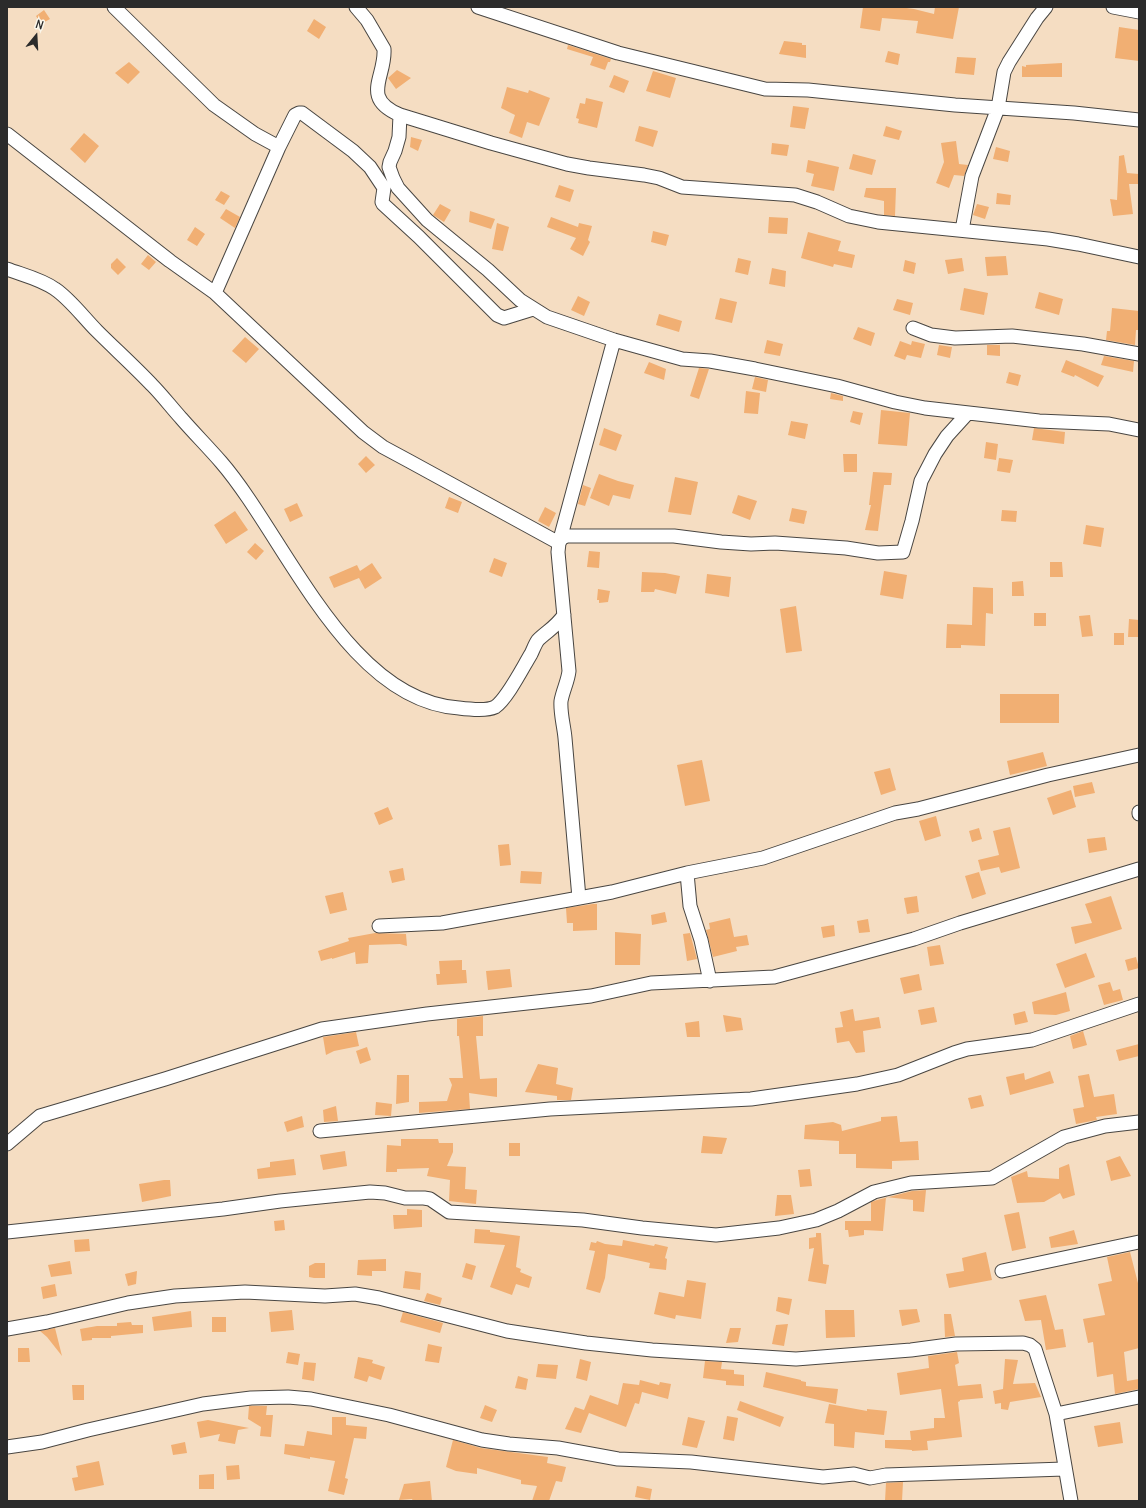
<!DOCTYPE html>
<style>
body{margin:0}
#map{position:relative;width:1146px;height:1508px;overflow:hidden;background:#f5ddc2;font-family:Delius,sans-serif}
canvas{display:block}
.frame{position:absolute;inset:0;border:8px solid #2b2b2b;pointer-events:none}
.north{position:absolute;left:16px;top:16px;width:40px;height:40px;-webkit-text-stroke:3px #fbf7ec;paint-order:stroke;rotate:18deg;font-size:11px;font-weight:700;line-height:16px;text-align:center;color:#2b2b2b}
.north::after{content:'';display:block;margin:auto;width:14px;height:18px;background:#2b2b2b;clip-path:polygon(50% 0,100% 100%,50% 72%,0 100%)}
</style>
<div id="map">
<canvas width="1146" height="1508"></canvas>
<div class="frame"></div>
<div class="north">N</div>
</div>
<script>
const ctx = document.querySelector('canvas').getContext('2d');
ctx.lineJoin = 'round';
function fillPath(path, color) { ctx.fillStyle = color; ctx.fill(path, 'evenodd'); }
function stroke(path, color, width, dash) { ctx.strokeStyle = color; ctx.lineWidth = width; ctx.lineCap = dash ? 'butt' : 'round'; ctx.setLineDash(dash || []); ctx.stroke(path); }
fillPath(new Path2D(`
 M863,7h36l15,2 20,5 1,-7h24l-6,32 -37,-6 2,-12 -36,-3 -2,13 -20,-3z
 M44,10l6,9 -9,5 -5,-8z
 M314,19l12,8 -7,12 -12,-8z
 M1119,27l20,3v31l-24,-3z
 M784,41l18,2v2h4v13l-27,-4z
 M568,45l43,14 -1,3h-2l-3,8 -15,-5 3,-8 -26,-8z
 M888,51l12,3 -2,11 -13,-3z
 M957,57l19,1 -2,17 -19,-2z
 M129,62l11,10 -12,12 -13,-11z
 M1062,63v14h-40v-11l4,1v-2z
 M397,70l14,8 -15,11 -8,-11z
 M653,71l23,7 -6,20 -24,-7z
 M614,75l15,6 -5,12 -15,-6z
 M507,87l21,6 1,-3 21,8 -11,28 -12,-4 -5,16 -13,-5 6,-18 -14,-7z
 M586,98l17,4 -6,26 -19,-5 1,-4 -3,-1 4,-15 5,1z
 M793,106l16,2 -4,21 -15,-2z
 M639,126l19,5 -5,16 -18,-6z
 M886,126l16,5 -3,9 -16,-4z
 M84,133l15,13 -14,17 -15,-14z
 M411,137l11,3 -4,11 -8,-4z
 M956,141l3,23 9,1 -4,11 -10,-1 -5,13 -13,-5 8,-21 -3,-19z
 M772,143l17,2 -2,11 -16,-2z
 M996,147l14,4 -2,11 -15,-3z
 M853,154l23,6 -4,15 -23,-6z
 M1124,155l3,18 12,1v10h-10l4,30 -20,2 -3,-17 7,1 2,-44z
 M808,160l31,7 -5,24 -23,-5 3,-12 -8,-2z
 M559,185l15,5 -4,12 -15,-5z
 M866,188h30l-1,28 -11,-1v-14l-20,-4z
 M221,191l9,5 -6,9 -9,-5z
 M997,193l14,2 -1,10 -14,-1z
 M440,204l11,6 -7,12 -11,-7z
 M977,204l12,3 -4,12 -12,-4z
 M226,209l14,8 -5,11 -15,-10z
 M470,211l25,8 -4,10 -22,-7z
 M551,217l27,10 1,-4 13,3 -4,14 2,2 -7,14 -13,-7 6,-11 -29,-11z
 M769,217l19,1 -1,16 -19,-1z
 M497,223l12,4 -6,24 -11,-2z
 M195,227l10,7 -8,12 -10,-6z
 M653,231l16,4 -3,11 -15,-4z
 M808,232l33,9 -3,10 17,4 -3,13 -18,-4 -1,3 -32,-9z
 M148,255l8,7 -7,8 -8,-6z
 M1006,256l2,19 -21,1 -2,-19z
 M117,258l9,9 -8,8 -7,-7v-4z
 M738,258l13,3 -3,14 -13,-3z
 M962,258l2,13 -16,3 -3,-14z
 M905,260l11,3 -2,11 -11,-3z
 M772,268l14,3 -1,16 -16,-3z
 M964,288l24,5 -4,22 -24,-5z
 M1039,292l24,7 -4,16 -24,-7z
 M578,296l12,6 -6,14 -13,-6z
 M720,298l17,4 -5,21 -17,-4z
 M897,299l16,4 -3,12 -17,-5z
 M1112,308l27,3v19h-3l-1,15 -29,-5 1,-9h3z
 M659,314l23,7 -3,11 -23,-7z
 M858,327l17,6 -4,13 -18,-7z
 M245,337l14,12 -13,14 -14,-12z
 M767,340l16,4 -3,12 -16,-3z
 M900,341l11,4 1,-4 13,3 -4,14 -14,-3 -2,5 -11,-4z
 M939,345l13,2 -2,11 -13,-3z
 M987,345h13v11l-13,-1z
 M1104,356l30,5 -1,11 -32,-7z
 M1066,360l38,16 -6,11 -23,-12 -1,2 -13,-5z
 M649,362l17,7 -2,11 -20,-7z
 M699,368l10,1 -10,30 -9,-3z
 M1009,372l12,3 -3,11 -12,-3z
 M755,377l13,3 -2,12 -14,-3z
 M746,391l14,2 -2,21 -14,-1z
 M831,393l12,3v5l-13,-2z
 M881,410l29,3 -3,33 -29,-2z
 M853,411l10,2 -3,12 -10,-3z
 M791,421l17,3 -3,15 -17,-4z
 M604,428l18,7 -6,16 -17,-6z
 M1034,428l31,4 -1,12 -32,-4z
 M986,442l12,2 -2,16 -12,-2z
 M843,454h14v18h-13z
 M366,456l9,9 -9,8 -8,-9z
 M999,458l14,2 -3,13 -13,-2z
 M873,472l19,1 -1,12h-7l-6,46 -13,-1 6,-25h-2z
 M599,474l19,7 16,4 -4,14 -17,-4 -4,11 -19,-8z
 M675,477l23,5 -7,33 -23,-3z
 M583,485l8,3 -6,18 -7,-2z
 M738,495l19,6 -7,19 -18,-7z
 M449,497l13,5 -4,11 -13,-5z
 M297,503l6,13 -13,6 -6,-13z
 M545,507l11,6 -7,14 -11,-6z
 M792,508l15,3 -3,13 -15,-3z
 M1002,510l15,1 -1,11 -15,-1z
 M235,511l13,19 -22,14 -12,-19z
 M1086,525l18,3 -3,19 -18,-3z
 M255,543l9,8 -8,9 -9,-8z
 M589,551l11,1 -1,16 -12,-1z
 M494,558l13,5 -5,14 -13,-5z
 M1050,562h12l1,15h-13z
 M372,563l10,15 -17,11 -6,-11 -25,10 -5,-11 28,-12 3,6z
 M884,571l23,4 -4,24 -23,-4z
 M642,572l23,1 15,3 -4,18 -21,-5 -1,3h-13z
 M707,574l24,3 -2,20 -24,-4z
 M1023,581l1,15h-12v-14z
 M973,587l20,1v26l-7,-1 -1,33 -24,-1v3h-15l1,-24 25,1z
 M598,589l12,2 -2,11 -9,1v-3h-2z
 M796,606l6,45 -16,2 -6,-44z
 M1034,613h12v13h-12z
 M1090,615l3,21 -11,1 -3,-21z
 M1129,619l10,1v17h-11z
 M1114,633h10v12h-10z
 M1000,694h59v29h-59z
 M1043,752l4,14 -37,9 -3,-14z
 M702,760l8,41 -25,5 -8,-41z
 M890,768l6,22 -15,5 -7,-23z
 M1092,782l3,11 -20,4 -2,-11z
 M1071,790l5,17 -23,8 -6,-17z
 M388,807l5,12 -14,6 -5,-12z
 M936,816l5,20 -16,5 -6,-20z
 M1010,827l10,41 -19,5 -2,-6 -18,4 -3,-11 21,-5 -6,-24z
 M979,828l3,11 -10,3 -3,-11z
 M1105,837l2,13 -18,3 -2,-14z
 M509,844l2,21 -11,1 -2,-21z
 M403,868l2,12 -13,3 -3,-12z
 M521,871l21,1 -1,12 -21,-1z
 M979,872l7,22 -14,5 -7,-23z
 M343,892l4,18 -17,4 -5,-18z
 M917,896l2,16 -12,2 -3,-16z
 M1111,896l11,33 -47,15 -4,-17 21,-4 -7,-19z
 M593,904h4v26l-24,1v-8h-6l-1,-15z
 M665,912l2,10 -15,3 -1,-10z
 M730,918l4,19 13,-2 2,10 -13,2 1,4 -24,6 -7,-27 4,-1 -1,-6z
 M868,919l2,13 -11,1 -2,-12z
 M834,925l1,11 -12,2 -2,-11z
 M615,932l26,2 -1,31h-25z
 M375,933l31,1 1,12 -7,-2 -31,1 -1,18 -12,1 -1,-12 -23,7v-1l-11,3 -3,-10 31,-10 -1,-3z
 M690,933l7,26 -10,2 -4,-27z
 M940,945l4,19 -14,2 -3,-19z
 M1086,953l9,24 -30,11 -9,-24z
 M1136,957l3,11 -11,3 -3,-11z
 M462,960v10h4l1,13 -30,2 -1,-11h4l-1,-13z
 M510,969l2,18 -24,3 -2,-19z
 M919,974l3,16 -18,4 -4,-16z
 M1110,982l3,9 7,-2 3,11 -19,5 -6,-20z
 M1066,992l4,19 -14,4 -22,-1 -2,-12z
 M934,1007l3,15 -16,3 -3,-15z
 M853,1009l2,12 24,-4 2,11 -18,3 2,21 -9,1 -7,-12 -12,2 -2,-15 8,-1 -3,-15z
 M1025,1011l3,11 -13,3 -2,-11z
 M723,1015l18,3 2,12 -17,2z
 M483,1016v20h-7l4,43 17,-1v19l-28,-4 1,16 -51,4v-11l28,-1 5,-16 -3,-7h14l-4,-42h-2v-17z
 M699,1021l1,16h-13l-2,-14z
 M1083,1031l4,14 -14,4 -3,-13z
 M356,1032l3,14 -25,5 -8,4 -3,-18z
 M1139,1044v12l-20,5 -3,-11z
 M367,1047l4,13 -11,4 -4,-13z
 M538,1064l20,4 -2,16 17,4 -2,12h-14v-4l-32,-4z
 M1050,1071l4,12 -44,12 -4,-18 18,-4 1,7z
 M1089,1074l5,23 20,-3 3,20 -21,3 1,3 -21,4 -3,-15 11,-2 -6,-31z
 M397,1075h12v27l-13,2z
 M981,1095l3,11 -13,3 -3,-11z
 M376,1102l16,2 -1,12 -16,-1z
 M336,1106l2,15 -14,1 -1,-12z
 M302,1116l2,11 -17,5 -3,-10z
 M897,1116l3,26 18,-1 1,19 -27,1v8l-36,-1v-14h-17v-13l-35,-2 1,-14 28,-3 8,3 1,6 39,-10v-4z
 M703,1136l24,2 -5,16 -21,-1z
 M401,1139h37l1,4h14v9l-6,14 19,1 -1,22 12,1 -1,14 -27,-3 1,-21 -23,-4 2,-8 -32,1v3h-11l1,-27 14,1z
 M509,1143h11v13h-11z
 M345,1151l2,15 -24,4 -3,-15z
 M1120,1156l11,20 -20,5 -5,-20z
 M294,1159l2,16 -38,4 -1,-10 13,-2v-5z
 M1069,1164l6,31 -12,4 -3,-6 -16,9 -27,1 -6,-26 16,-6 1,6 31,2v-11z
 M810,1169l2,17 -12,1 -2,-17z
 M164,1180h6l1,16 -29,6 -3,-18z
 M926,1190l-2,22 -11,-1v-11l-27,-3 -3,34 -19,-1v5l-15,2 -1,-7h-3v-9h26v-19l6,-2 35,-9z
 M777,1195h14l3,19 -19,2z
 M407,1209l15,1v17l-28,2 -1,-14h14z
 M1019,1212l7,36 -14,3 -8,-36z
 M284,1220l1,10 -10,1 -1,-10z
 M475,1229l15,1v2l30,4 -4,31 5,2 -1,3 12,5 -3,11 -13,-4 -4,11 -22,-8 15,-42 -31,-2z
 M1074,1230l4,14 -27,4 -2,-11z
 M816,1233h5l2,31 6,1 -3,19 -18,-3 6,-33 -5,1v-11l7,-1z
 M89,1239l1,12 -15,1 -1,-12z
 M623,1240l31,6 1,-2 13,3 -3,11 2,1 -1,11 -17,-2 1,-5 -42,-9 -3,24 -5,15 -14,-4 9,-38 -6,-1 2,-8 5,1 1,-2 8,3 17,2z
 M986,1252l6,28 -43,8 -3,-14 18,-3 -2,-13z
 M1130,1252l9,35v61l-15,4 3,29 12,-2v10l-24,5 -2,-20 -16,3 -4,-35 -5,1 -5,-24 22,-4 -7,-31 14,-3 -5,-24z
 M386,1259v12h-14v5l-15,-1 1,-15z
 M70,1261l2,13 -21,3 -3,-12z
 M315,1263h10v15h-11l-5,-1v-11z
 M466,1263l10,3 -4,14 -10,-3z
 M137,1271l-1,13 -8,2 -3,-12z
 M405,1271l16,2 -1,17 -17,-2z
 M687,1280l19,3 -5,36 -25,-4 -1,4 -21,-5 5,-22 25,5z
 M55,1284l2,12 -14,3 -2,-12z
 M427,1293l15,5 -2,7 -16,-4z
 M1046,1295l9,35 8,-1 3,18 -20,3 -5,-30 -16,1 -6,-21z
 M778,1297l14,2 -3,16 -13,-4z
 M917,1309l3,13 -18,4 -3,-16z
 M292,1310l2,20 -23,2 -2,-20z
 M825,1310h29l1,27 -29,1z
 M191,1311l1,16 -38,4 -2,-14z
 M403,1312l40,11 -3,10 -40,-11z
 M944,1314h7l4,22 -10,1z
 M212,1317h14v15h-14z
 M131,1322l1,3h11v8l-32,3v2h-19v2l-10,1 -2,-12 17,-3h20v-3z
 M788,1324l-4,22 -12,-2 4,-19z
 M55,1328l7,28 -15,-19 -7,-6z
 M730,1328h11l-3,14 -12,1z
 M428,1344l14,3 -3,16 -14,-2z
 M18,1348h11l1,14h-12z
 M288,1352l12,2 -2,11 -12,-2z
 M957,1352l2,11 -4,2 3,21 23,-2 2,14 -23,2v1l-2,1 4,35 -35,4 1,9 -16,1v-1l-27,-2v-8h26l-1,-9 24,-3v-10h11l-4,-29 -41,6 -3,-22 32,-5 -1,-12z
 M358,1357l15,3 -1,3 13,4 -4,13 -12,-4 -2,6 -13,-4z
 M580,1359l11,3 -4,19 -11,-3z
 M1005,1359l13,1 -5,24 22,-1 6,14 -31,5 -2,8 -7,-1v-6l-6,1 -2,-13 10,-2z
 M705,1361l17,1 -1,7 13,1v4l10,1v11l-18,-1v-4l-23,-3z
 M304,1362l12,1 -2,18 -12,-2z
 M538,1364l20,1 -2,14 -20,-2z
 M766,1372l35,8v1l5,1v4l32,3 -2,15 -73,-17z
 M518,1376l10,3 -2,11 -11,-2z
 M640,1380l19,5 1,-3 11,2 -3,15 -26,-7 -3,12 -4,-1 -9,24 -37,-14 -8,20 -16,-4 10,-22 9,3 6,-15 28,10 5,-22 16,2z
 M72,1385h12v15h-11z
 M740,1401l44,16 -4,10 -43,-17z
 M829,1404l38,7v-2l20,2 -3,24 -29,-3 -1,16 -20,-2v-22l-9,-1z
 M485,1405l12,5 -5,12 -12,-4z
 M249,1406h18l-1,9h7l-2,22 -11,-1 1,-9 -13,-8z
 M727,1416l11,2 -4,23 -11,-2z
 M332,1417h14v8l21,2 -1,12 -12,-1 -9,40 3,1 -4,16 -16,-4 7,-30 -25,-4v2l-26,-5 1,-10 19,2 3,-15 25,4z
 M688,1417l17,4 -8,27 -15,-3z
 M208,1420l41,8 -11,2 -3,14 -17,-3 2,-7 -20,4 -3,-16z
 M1120,1422l3,21 -25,4 -4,-21z
 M453,1440l28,8 67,9 -1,6 19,4 -4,15 -6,-1 -7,20h-17l5,-15 -16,-2v-4l-44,-12v6l-21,-3 -10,-4z
 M185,1442l2,11 -14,2 -2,-10z
 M99,1461l5,24 -29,6 -3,-13 6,-1 -2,-11z
 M239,1465l1,14 -13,1 -1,-14z
 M214,1474v15h-15v-14z
 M430,1481l2,20h-19l-1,-2 -13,1 5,-16z
 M903,1482l-1,19h-17l1,-18z
 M637,1486l15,3 -2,11 -15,-3z`), '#f1af73');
const minor = new Path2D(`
 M114,7l100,98 41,29 24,13
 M356,7l11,13 17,29c2,28 -24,49 16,66l91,28 76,21 22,4 55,7 15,3 23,9 113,8 22,7 32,14 29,6 170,17 30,5 61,13
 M478,7l140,46 147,36 43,1 147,15 119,8 65,7
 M1113,7l26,5
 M400,115l-1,22 -4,14 -5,11 -1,5 4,11 5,10 29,32 61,50 32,30 27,17 67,23 68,19 28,2 45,8 82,17 58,16 30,6 114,13 70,3 30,6
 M7,134l163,127 45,32 148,139 20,15 26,14 150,82
 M962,230l10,-54 26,-68 6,-36 5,-10 28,-44 9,-11
 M7,269c16,6 34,10 48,20 15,10 29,29 42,42 18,18 37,35 55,54 10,10 19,22 29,33 13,15 27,29 40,44 64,74 126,239 238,246 8,1 28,3 36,-1 12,-8 28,-40 36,-53 2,-4 4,-10 7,-14 9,-9 18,-13 26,-25
 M215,293l64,-146 16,-32 4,-2h3l51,38 17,16 14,21 -2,14 1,2 36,33 78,78 7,3 29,-9
 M913,328l18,7 24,3 57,-2 71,8 56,10
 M559,543l3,-5 5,-2h107l47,6 30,2 24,-1 71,5 32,5 25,-1 9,-31 9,-40 14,-27 12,-18 20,-22
 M1139,812v2
 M687,873l3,33 11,34 9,41
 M579,898l-14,-160c-1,-12 -5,-25 -4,-37 2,-11 7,-20 8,-30l-11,-119 1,-9 55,-203
 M379,926l63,-3 170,-31 75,-19 76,-15 132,-45 23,-4 130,-34 91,-20
 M320,1131l230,-22 201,-10 106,-15 41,-9 56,-22 13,-4 65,-9 107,-36
 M7,1144l33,-28 125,-37 157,-50 105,-15 164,-18 60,-13 123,-6 140,-38 46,-16 179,-54
 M7,1232l216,-23 57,-8 90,-9 15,1 20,5h19l6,1 19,13 134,8 59,8 74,7 63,-7 37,-8 22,-9 36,-19 37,-9 81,-5 72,-41 41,-11 34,-4
 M1002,1271l137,-29
 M7,1329l40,-7 81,-19 47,-7 70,-4 80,4 30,-2 24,4 128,33 79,12 66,7 144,9 115,-9 45,-6 67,-1 7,2 5,4 21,65 15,87
 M1056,1414l83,-17
 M7,1447l35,-5 46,-12 115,-26 48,-6 37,-1 23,2 78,16 93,25 27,4 49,4 60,11 73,3 132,15 31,-3 16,4 16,-3 178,-6`);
stroke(minor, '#494642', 15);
stroke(minor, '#fff', 13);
</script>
